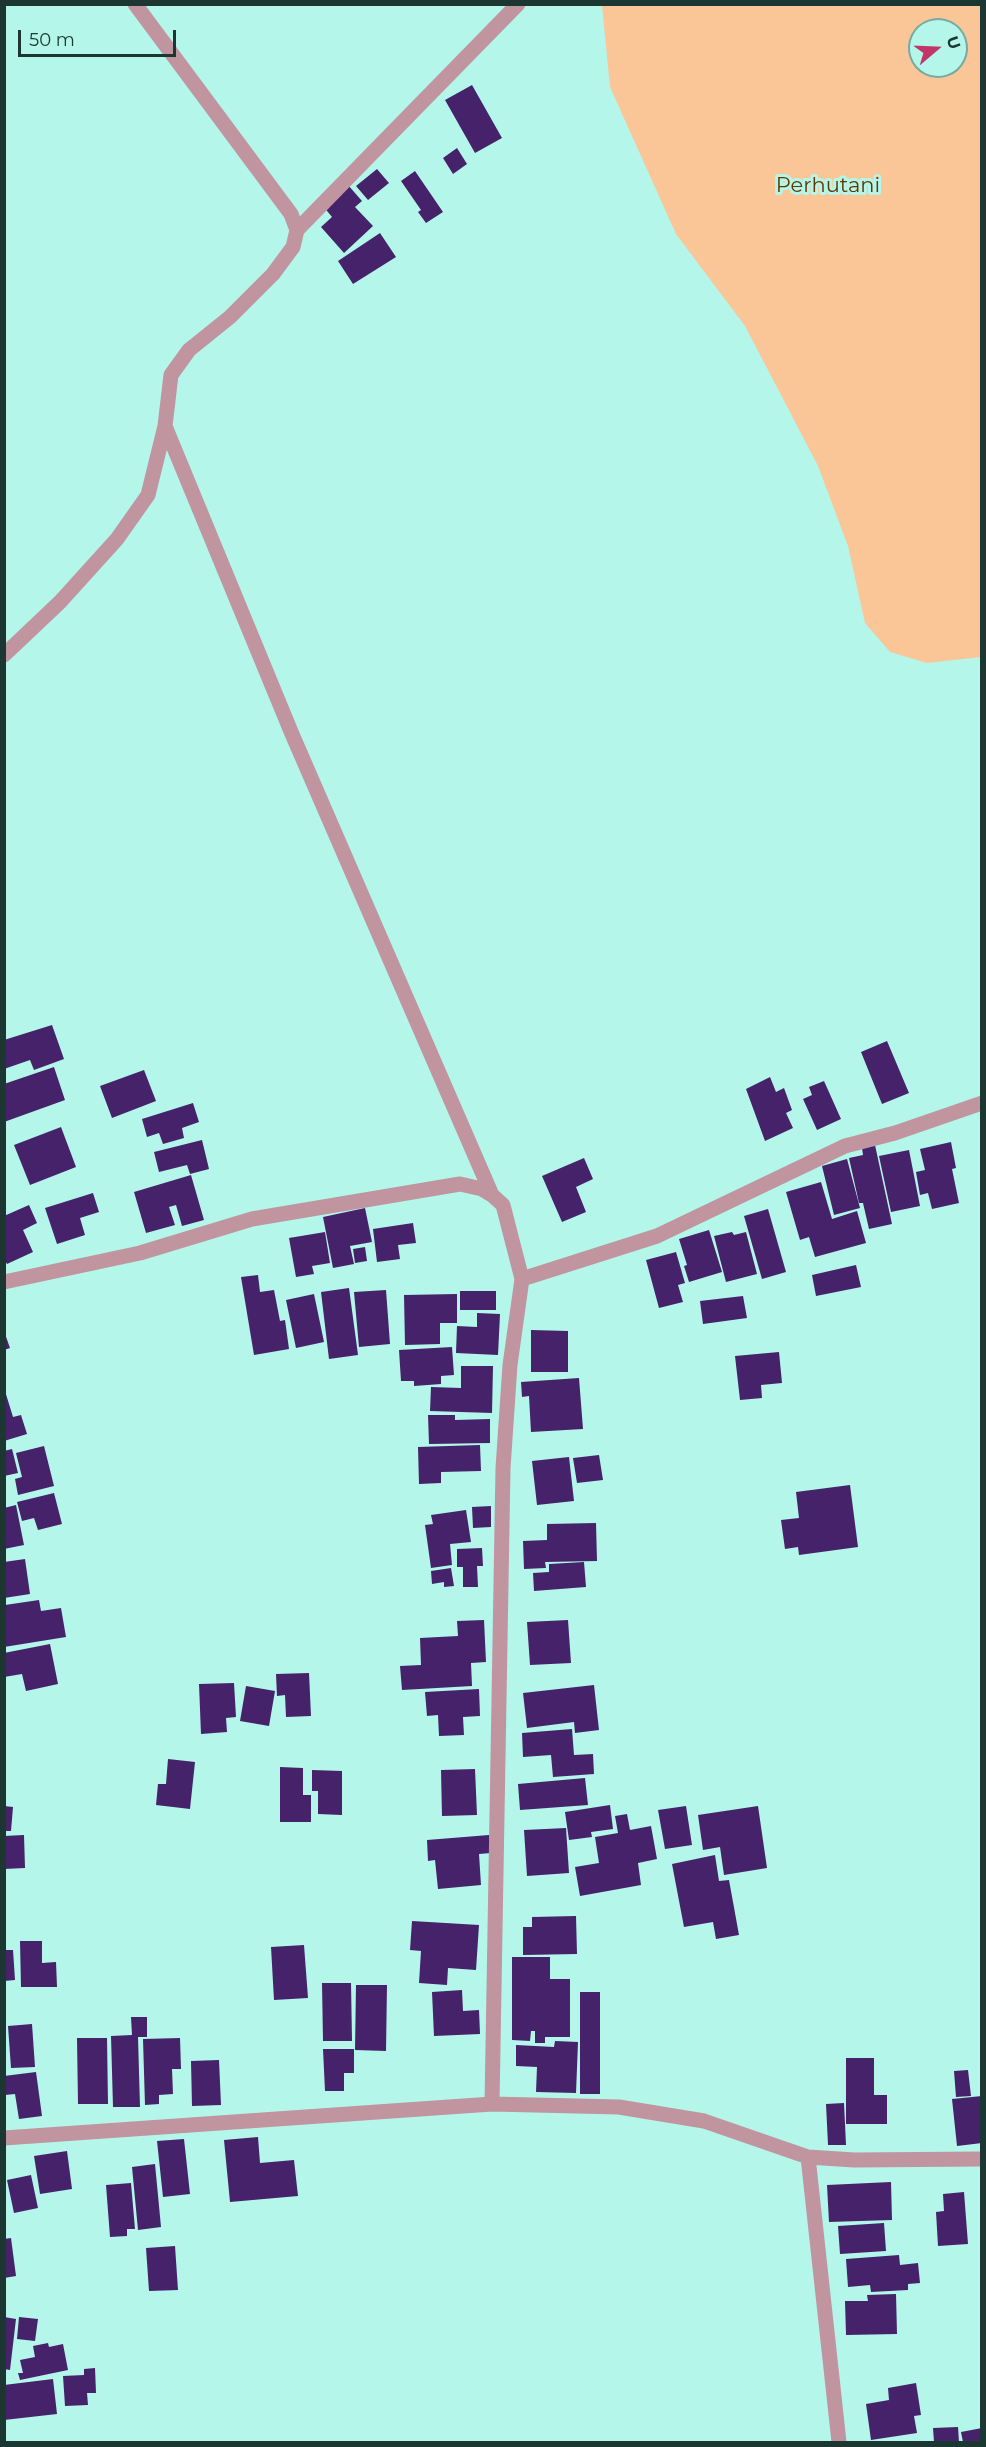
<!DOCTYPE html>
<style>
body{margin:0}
#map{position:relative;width:986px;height:2447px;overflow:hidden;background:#b4f6ea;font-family:Montserrat,sans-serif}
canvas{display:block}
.frame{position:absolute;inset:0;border:6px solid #1c3732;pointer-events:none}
.north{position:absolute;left:908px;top:18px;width:60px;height:60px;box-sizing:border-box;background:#b4f6ea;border:2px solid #77aaa0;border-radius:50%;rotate:71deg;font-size:16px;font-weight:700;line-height:24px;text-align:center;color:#1c3732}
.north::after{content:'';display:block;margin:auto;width:21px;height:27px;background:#c13569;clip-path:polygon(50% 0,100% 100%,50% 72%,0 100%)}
.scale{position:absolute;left:18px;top:30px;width:158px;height:27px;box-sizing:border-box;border:3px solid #1c3732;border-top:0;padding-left:8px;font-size:18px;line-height:21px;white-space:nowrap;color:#1c3732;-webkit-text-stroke:4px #b4f6ea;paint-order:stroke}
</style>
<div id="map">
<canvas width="986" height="2447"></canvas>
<div class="frame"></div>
<div class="north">U</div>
<div class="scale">50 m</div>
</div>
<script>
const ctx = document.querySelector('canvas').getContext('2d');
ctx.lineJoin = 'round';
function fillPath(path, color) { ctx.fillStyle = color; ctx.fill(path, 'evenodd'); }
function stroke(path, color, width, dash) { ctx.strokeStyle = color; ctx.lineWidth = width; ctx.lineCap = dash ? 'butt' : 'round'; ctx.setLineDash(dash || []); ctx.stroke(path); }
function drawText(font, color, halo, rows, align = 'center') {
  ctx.font = font + ' Montserrat,sans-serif'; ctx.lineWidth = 6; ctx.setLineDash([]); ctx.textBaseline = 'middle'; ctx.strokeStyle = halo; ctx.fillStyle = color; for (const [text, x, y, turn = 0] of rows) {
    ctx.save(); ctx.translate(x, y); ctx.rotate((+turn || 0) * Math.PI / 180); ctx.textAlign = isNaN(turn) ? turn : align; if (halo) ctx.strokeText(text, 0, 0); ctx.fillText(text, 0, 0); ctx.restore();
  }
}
fillPath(new Path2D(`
 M602,5h379v652l-54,6 -37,-11 -25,-29 -17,-77 -30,-80 -73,-140 -69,-92 -66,-147zM920,30h36v36h-36z`), '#fbc697');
fillPath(new Path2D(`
 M472,85l30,53 -27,15 -30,-53z
 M457,148l10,16 -14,10 -10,-16z
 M377,169l12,14 -21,17 -12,-14z
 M415,171l28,41 -17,11 -8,-11 3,-2 -20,-29z
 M348,185l14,16 -7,6 18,19 -29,27 -23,-26 11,-10 -9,-11z
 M380,233l16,24 -43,27 -15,-23z
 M52,1025l12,34 -30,11 -4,-10 -26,9v-29z
 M887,1041l22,52 -27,11 -21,-52z
 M54,1067l11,33 -61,22v-38z
 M144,1070l12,31 -44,17 -12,-32z
 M770,1077l6,15 8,-4 8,22 -6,3 7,15 -28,13 -19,-52z
 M824,1081l17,38 -24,11 -14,-31 9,-4 -3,-8z
 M193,1103l6,19 -17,6 2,10 -21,6 -4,-11 -12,4 -5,-18z
 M61,1127l15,40 -46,18 -16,-40z
 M202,1140l7,29 -19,5 -3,-9 -28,7 -5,-20z
 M951,1142l5,26 -4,1 7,34 -27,6 -4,-16 -8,2 -4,-23 9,-2 -5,-21z
 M875,1145l17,79 -23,5 -6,-26h-4l-10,-45 14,-3 -1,-7z
 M909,1150l11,56 -29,6 -12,-56z
 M584,1158l9,21 -17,8 10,25 -24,10 -20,-46z
 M847,1159l13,49 -26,7 -12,-49z
 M191,1175l13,45 -22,6 -6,-21 -7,2 6,18 -29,8 -12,-41z
 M821,1182l11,37 25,-8 9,32 -51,14 -6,-20 -9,3 -14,-48z
 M93,1193l6,19 -19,6 5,17 -28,9 -12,-36z
 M29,1205l8,18 -14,7 10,22 -26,12 -3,-5v-43z
 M365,1208l7,34 -22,4 4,18 -21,4 -10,-51z
 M768,1209l18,63 -24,7 -18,-63z
 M413,1223l3,20 -18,2 2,14 -23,3 -4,-33z
 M709,1230l13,42 -33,10 -5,-16 3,-1 -8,-26z
 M325,1232l5,31 -18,3 2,8 -18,3 -7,-39z
 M732,1232l2,3 12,-3 11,42 -31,8 -12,-46z
 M365,1247l2,14 -12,2 -2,-14z
 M676,1252l9,31 -7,2 5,17 -24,6 -13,-48z
 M856,1265l5,22 -45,9 -4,-21z
 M258,1275l2,17 14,-2 6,31 5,-1 4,29 -35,6 -13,-78z
 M349,1288l9,67 -29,4 -8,-67z
 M386,1290l4,54 -31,3 -5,-55z
 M460,1291h36v19h-36z
 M314,1294l10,48 -28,6 -10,-48z
 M457,1294v29h-17v21l-35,1 -1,-50z
 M743,1296l4,22 -44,6 -3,-23z
 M477,1313l23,1 -2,41 -42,-2 1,-27 20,1z
 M531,1330l37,1v41h-37z
 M4,1331l6,17 -6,2z
 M452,1347l2,28 -13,1v8l-27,2v-5h-13l-2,-31z
 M779,1352l3,31 -21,2 1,13 -22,2 -5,-44z
 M461,1366h32l-1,47 -62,-2 1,-24 30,1z
 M579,1378l4,51 -52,3 -2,-36 -7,1 -1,-15z
 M5,1391l8,26 8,-2 6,19 -23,7z
 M428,1415h27v5l35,-1v24l-61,1z
 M480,1445l1,26 -40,1v11l-22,1 -1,-37z
 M44,1446l10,40 -36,9 -3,-16 7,-2 -6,-24z
 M12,1449l6,24 -14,3v-25z
 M599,1455l4,25 -26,3 -4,-25z
 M569,1457l5,44 -37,4 -5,-44z
 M850,1485l8,62 -59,8 -1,-8 -13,2 -4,-29 18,-2 -3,-26z
 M54,1493l8,31 -24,6 -4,-12 -12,3 -5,-19z
 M16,1505l8,40 -20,4v-41z
 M491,1506v21l-18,1 -1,-21z
 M466,1510l5,32 -21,2 2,21 -21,3 -6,-43 8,-1 -2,-9z
 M596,1523l1,38 -52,1 1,6 -22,1 -1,-28 24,-1v-16z
 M482,1548l1,18h-6l1,21h-15v-20h-6v-18z
 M25,1559l5,35 -26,4v-36z
 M584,1562l2,25 -52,4 -1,-18 16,-1v-8z
 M451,1568l3,18 -10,1v-5l-12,2 -1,-13z
 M39,1600l2,11 20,-3 5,29 -62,10 1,-42z
 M484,1620l2,42 -15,1 1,23 -70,4 -2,-24 21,-1 -1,-27 38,-2 -1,-15z
 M568,1620l3,43 -41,2 -3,-43z
 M50,1644l8,40 -32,7 -4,-17 -18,3v-24z
 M309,1673l2,43 -25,1 -1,-22 -8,1 -1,-22z
 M234,1683l2,34 -10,1 1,14 -26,2 -2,-50z
 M594,1685l5,45 -24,3 -1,-11 -47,6 -4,-35z
 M246,1686l29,5 -6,35 -29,-5z
 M479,1689l1,27 -17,1 1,18 -25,1 -1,-21 -11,1 -2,-24z
 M572,1729l2,26 19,-1 1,20 -41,3 -2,-22 -28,2 -1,-24z
 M168,1759l27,3 -5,47 -34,-4 2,-21h8z
 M280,1767l23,1v27h8v27h-31z
 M475,1769l2,46 -35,1 -1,-46z
 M312,1770l30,1v44l-24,-1v-23h-6z
 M585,1778l3,27 -68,5 -2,-26z
 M610,1805l3,24 -22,3 1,5 -23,3 -4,-28z
 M4,1806l9,1 -2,24h-7z
 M686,1806l6,39 -27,4 -7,-39z
 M758,1806l9,62 -43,7 -4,-28 -17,3 -5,-35z
 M627,1814l3,16 21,-4 6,33 -19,4 3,22 -61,11 -5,-29 24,-4 -4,-26 23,-4 -3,-17z
 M566,1828l3,45 -42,3 -3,-46z
 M24,1835l1,33 -21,1v-33z
 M489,1835l2,18 -12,1 2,31 -43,4 -3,-29 -7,1 -1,-21z
 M715,1855l4,26 10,-1 10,55 -23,4 -3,-17 -29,5 -12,-63z
 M576,1916l1,38 -54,1v-28h9v-10z
 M412,1921l67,4 -3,45 -28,-2 -1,17 -28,-2 2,-32 -11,-1z
 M20,1941h22v22l14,-1 1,25h-36z
 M304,1945l4,53 -34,2 -3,-53z
 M4,1950h9l2,30 -11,1z
 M512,1957h38v22h20v58h-25v6h-10v-12h-4l-1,10 -18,-1z
 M322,1983h29l1,58h-29z
 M356,1985h31l-1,66 -31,-1z
 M462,1990l1,21 16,-1 1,24 -46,2 -2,-44z
 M580,1992h20v102h-20z
 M131,2017h16v20h-9l2,70h-27l-2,-71 21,-1z
 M32,2024l3,43 -24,1 -3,-42z
 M77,2038h30l1,66h-30z
 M180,2038l1,31h-9l1,25 -14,1v9l-14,1 -2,-66z
 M555,2041l23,1 -2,51 -40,-1 1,-25 -21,-1v-21l38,2z
 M323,2049h31v24h-10v18h-19z
 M846,2058h28v37h13v29h-41z
 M219,2060l2,45 -29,1 -1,-45z
 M968,2070l3,26 -15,1 -2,-26z
 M36,2072l6,44 -23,3 -4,-25 -10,1 -1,-19z
 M982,2096v47l-25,3 -5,-47z
 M844,2103l2,42h-18l-2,-41z
 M258,2137l2,26 34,-3 4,36 -68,6 -6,-62z
 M184,2139l6,55 -27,3 -6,-56z
 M67,2151l5,38 -32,5 -6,-38z
 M155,2164l6,63 -23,3 -6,-63z
 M31,2175l7,33 -24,5 -7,-33z
 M891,2182l1,38 -63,2 -2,-37z
 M131,2183l4,46h-8v7l-17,1 -4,-52z
 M964,2192l4,52 -30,2 -2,-34 8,-1 -1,-17z
 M884,2223l2,28 -46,3 -2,-28z
 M11,2238l5,38 -12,2v-39z
 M175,2246l3,44 -29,1 -3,-43z
 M899,2255l1,10 18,-2 2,20 -12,1v6l-37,2 -1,-7 -22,2 -2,-28z
 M896,2294l1,40 -51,1 -1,-34h23l-1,-6z
 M4,2317l12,2 -6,51 -6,-1z
 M19,2317l19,2 -3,22 -18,-2z
 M48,2343l1,4 14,-3 5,26 -48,10 -2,-7h5l-3,-13 15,-3 -2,-11z
 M95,2368l1,25h-9l1,12 -23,1 -2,-30 21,-1v-6z
 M53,2379l4,35 -53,6v-35z
 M916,2383l5,32 -7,1 3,17 -46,7 -5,-36 23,-4 -1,-12z
 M958,2427l1,15h-25l-1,-14z
 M982,2428v14h-19l-2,-10z`), '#45226a');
stroke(new Path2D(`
 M297,230l221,-226
 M165,426l127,308 200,461
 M4,655l56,-53 57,-63 31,-44 17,-69 6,-51 18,-25 41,-33 43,-43 20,-27 4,-17 -6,-16 -156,-210
 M522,1279l135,-43 188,-90 50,-13 87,-30
 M4,1282l136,-29 112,-34 208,-35 22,5 10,6 11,10 19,74 -12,86 -7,103 -11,636
 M4,2138l488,-34 127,3 85,14 104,36 46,3 128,-1
 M808,2157l31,285`), '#c0959f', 15);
drawText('21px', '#653700', '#b4f6ea', [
 ["Perhutani",828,186]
]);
</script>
